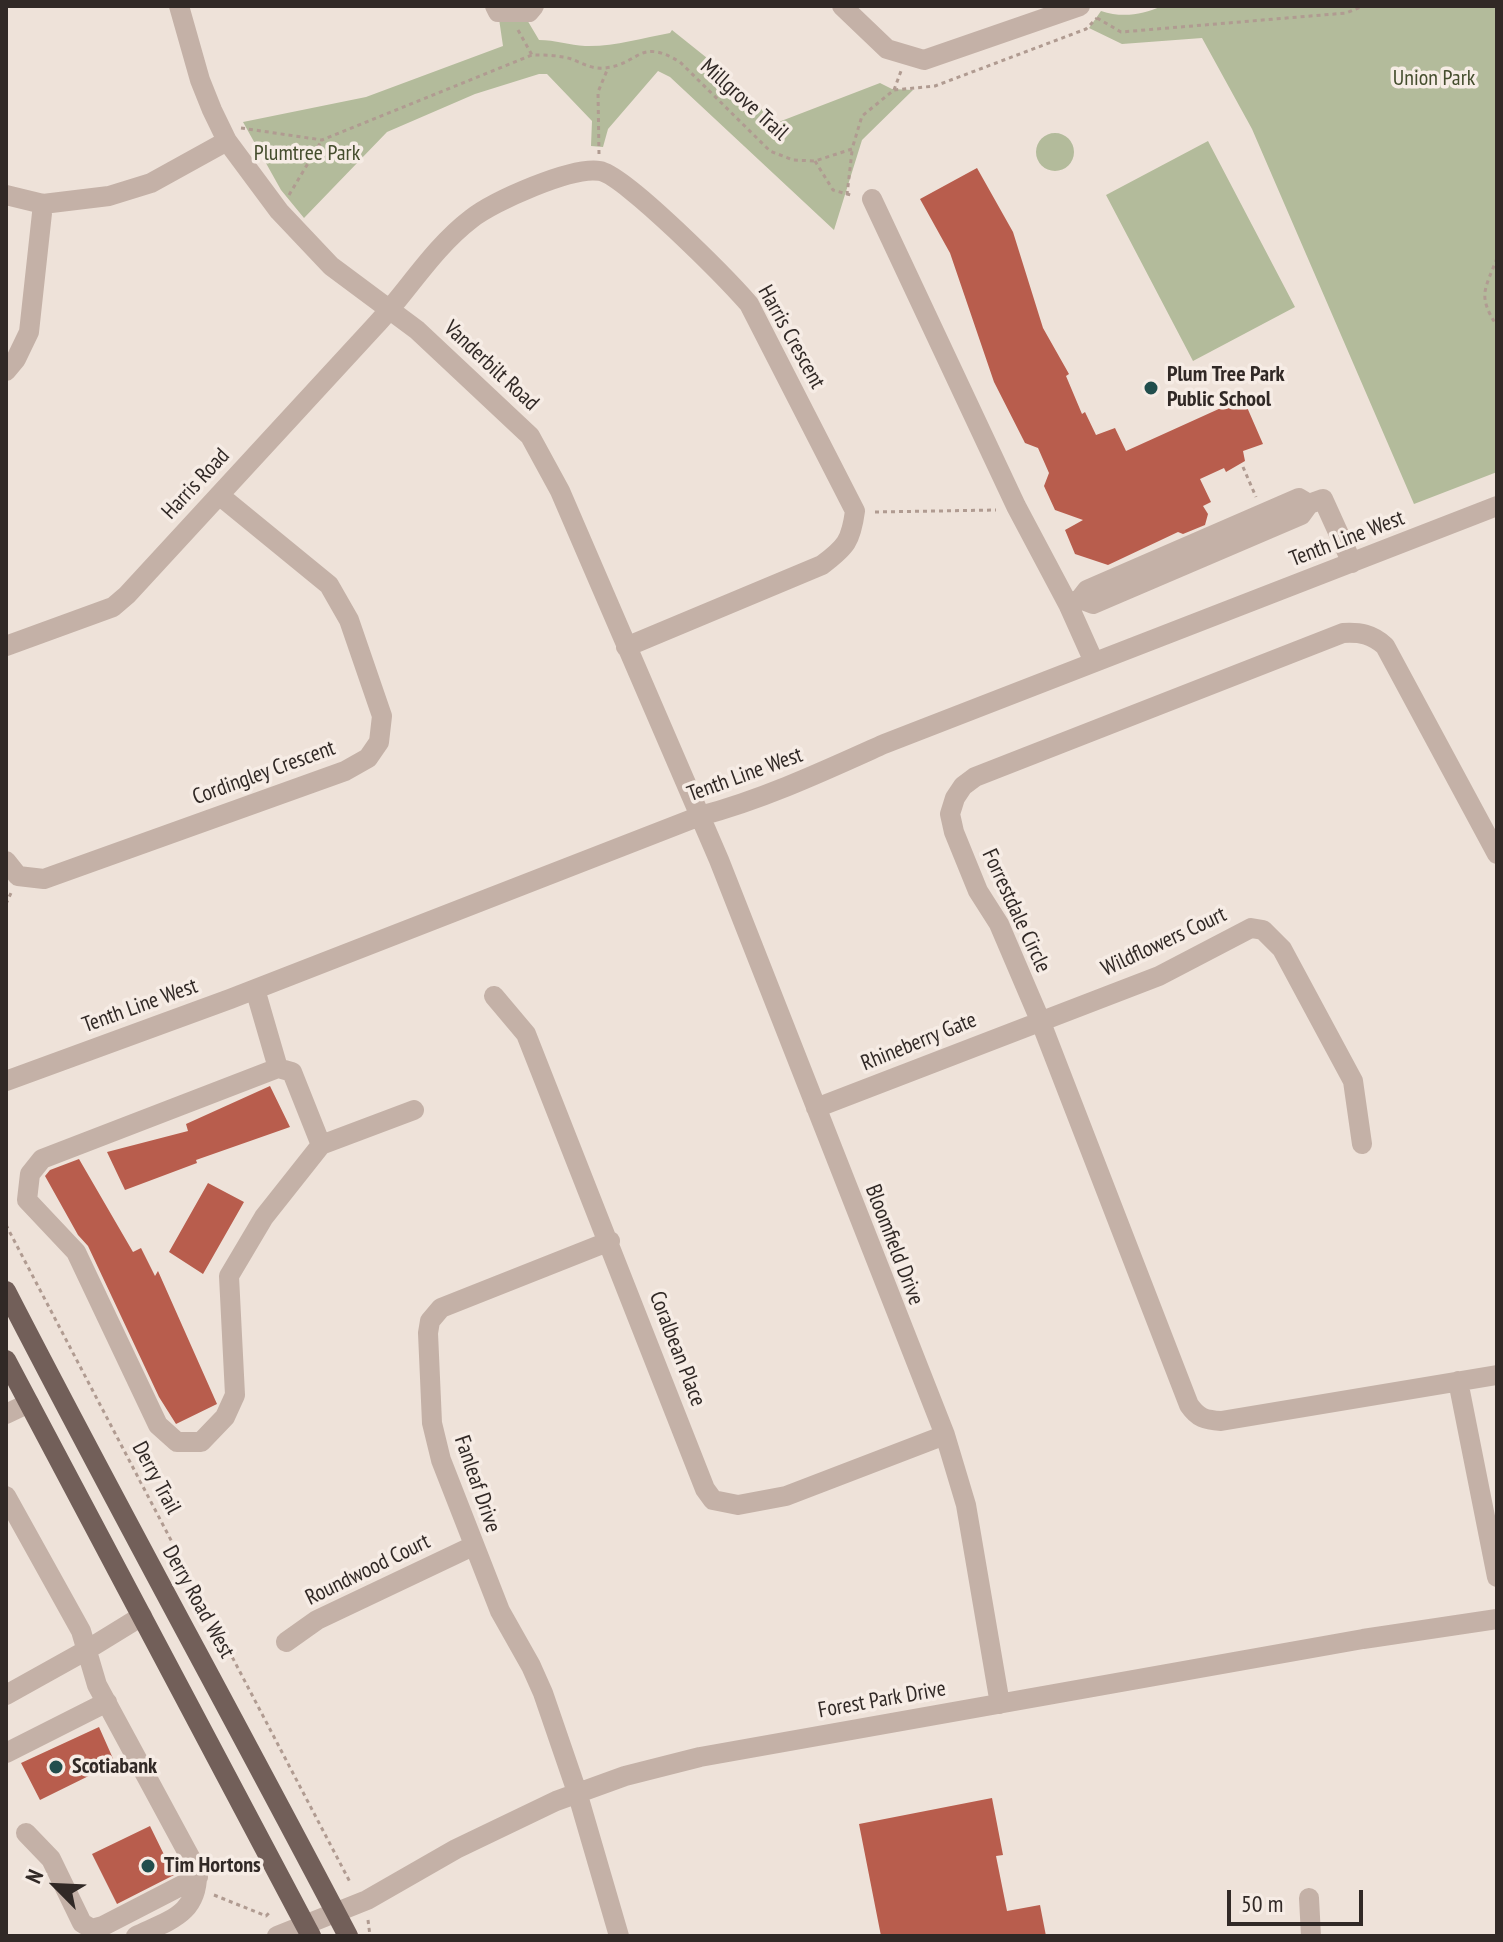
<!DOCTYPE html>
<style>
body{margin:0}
#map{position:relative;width:1503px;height:1942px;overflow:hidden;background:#eee2d9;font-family:"PT Sans Narrow",sans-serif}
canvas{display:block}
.frame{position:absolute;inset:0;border:8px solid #312926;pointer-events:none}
.north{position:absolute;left:16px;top:1846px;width:80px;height:80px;-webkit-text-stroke:6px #f6ece5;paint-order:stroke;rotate:294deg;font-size:22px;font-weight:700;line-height:32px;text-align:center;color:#312926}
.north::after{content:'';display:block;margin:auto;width:28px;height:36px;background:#312926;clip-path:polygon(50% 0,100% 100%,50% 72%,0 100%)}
.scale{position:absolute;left:1227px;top:1890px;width:136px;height:36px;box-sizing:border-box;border:4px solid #312926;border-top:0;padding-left:10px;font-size:24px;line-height:28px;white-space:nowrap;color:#312926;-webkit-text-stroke:6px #f6ece5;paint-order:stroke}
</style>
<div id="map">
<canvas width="1503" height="1942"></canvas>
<div class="frame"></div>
<div class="north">N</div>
<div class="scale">50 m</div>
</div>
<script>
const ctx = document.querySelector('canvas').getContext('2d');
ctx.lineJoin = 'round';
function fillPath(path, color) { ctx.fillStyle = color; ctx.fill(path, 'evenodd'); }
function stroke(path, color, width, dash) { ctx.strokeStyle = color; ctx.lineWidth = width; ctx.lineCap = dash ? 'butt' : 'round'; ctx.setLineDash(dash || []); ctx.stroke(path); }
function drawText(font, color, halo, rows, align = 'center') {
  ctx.font = font + ' "PT Sans Narrow",sans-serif'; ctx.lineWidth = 7; ctx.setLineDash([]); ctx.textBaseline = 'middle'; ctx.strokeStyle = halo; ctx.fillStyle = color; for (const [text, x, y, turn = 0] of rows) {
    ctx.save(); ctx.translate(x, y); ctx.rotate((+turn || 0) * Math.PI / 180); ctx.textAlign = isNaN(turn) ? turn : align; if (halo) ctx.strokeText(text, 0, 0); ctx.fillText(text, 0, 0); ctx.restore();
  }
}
fillPath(new Path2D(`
 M1162,6h335v466l-83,32 -162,-375 -50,-91 -80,6 -33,-16 12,-17c21,7 41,4 61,-5z
 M498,12l25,1 16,27c16,0 31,5 46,6 28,1 57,-8 85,-13l2,-3 40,32 64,61 104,-40 12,6 21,1 -51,50 -28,90 -164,-153 -12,-6 -50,58 -5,18 -12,-1 1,-25 -45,-47h-8l-64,20 -88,38 -83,86 -23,-28 -38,-68 123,-25 137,-51z
 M1036 152a19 19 0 1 1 38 0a19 19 0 1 1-38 0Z
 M1208,141l87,166 -102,54 -87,-166z`), '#b3bb9b');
fillPath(new Path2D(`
 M977,168l36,64 30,96 26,46 -3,2 16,38 3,-2 11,23 19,-7 11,23 117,-53 20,46 -20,7 2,10 -19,11 -2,-4 -24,11 11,23 -8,4 5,8 -3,11 -22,9 -5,-2 -70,33 -33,-11 -10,-24 18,-10 -28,-10 -11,-24 5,-13 -11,-25 -13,-5 -31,-61 -44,-129 -30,-54z
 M270,1086l20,41 -94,33 1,3 -72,27 -18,-38 81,-21 -2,-7z
 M79,1159l54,93 8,-4 14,28 3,-5 59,133 -41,20 -17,-27 -71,-151 -10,-11 -33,-59 5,-6z
 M208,1183l36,19 -41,72 -34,-22z
 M99,1727l16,36 -75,37 -19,-37z
 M992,1798l11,57 -7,1 11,55 33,-6 6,31h-165l-22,-112z
 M150,1826l24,49 -57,29 -25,-50z`), '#b85d4d');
stroke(new Path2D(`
 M1097,18l24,14 225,-19 17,-7
 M518,30l14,25
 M894,90l7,-19
 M241,128l81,12 210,-85c10,0 21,0 31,2 15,2 25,13 42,11 35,-4 34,-31 75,-6l90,89 23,9 22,1 37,-12 10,-33 32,-26 41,-4 151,-57 11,-11
 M599,154l-1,-62 10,-24
 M815,161l18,29 21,6
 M289,195l33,-55
 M847,195l5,-44
 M1497,258c-12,32 -20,37 0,68
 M1243,467l13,30
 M875,512l121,-2
 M6,904l5,-11
 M6,1225l345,659
 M214,1895l52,21 5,-5
 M368,1920l2,16`), '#b09b91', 3, [4, 4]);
stroke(new Path2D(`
 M179,6l21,74 12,30 15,31 52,70 52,55 86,64 113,106 30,55 159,369 226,575 21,70 34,199
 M495,6l3,6h31l5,-6
 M842,6l45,43 37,11 156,-54
 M6,195l37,9 66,-8 42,-13 76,-42
 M872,199l144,307 52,98 26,58
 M6,371l10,-12 13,-27 14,-128
 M1080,599l13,5 208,-89 8,-11
 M1068,604l12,-5 7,-9 212,-92 10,6 14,-5 29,64
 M6,646l107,-39 14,-12c82,-90 165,-178 247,-268 33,-35 59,-79 97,-108 23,-18 101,-53 129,-48 25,4 128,109 149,133l106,207c-4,30 -9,36 -33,54l-196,82
 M1497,854l-112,-208c-13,-12 -25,-14 -42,-13l-368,144 -12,9 -8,12 -5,16 4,18 24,59 21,33 41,96 149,385c9,13 16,15 32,16l276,-46
 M6,861l12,15 26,3 301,-108 23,-13 11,-16 3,-26 -33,-96 -20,-35 -110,-90
 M255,989l23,79
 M494,996l32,38 179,455 8,11 25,5 48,-9 159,-61
 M6,1081l224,-82 470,-183c64,-17 124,-45 184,-72l613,-238
 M816,1108l343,-132 92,-48 12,2 19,19 71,132 9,63
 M321,1145l-29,-73 -14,-4 -236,91 -12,15 -3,26 49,52 82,173 19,17h24l24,-25 10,-22 -6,-119 35,-59 57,-72 93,-35
 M610,1241l-169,67 -11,13 -2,12 4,90 9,37 59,151 31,55 12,27 34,99 42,144
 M1458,1381l39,196
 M6,1414l23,-11
 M6,1496l75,135 16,54 100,185c2,44 -27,50 -61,66
 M286,1642l31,-22 156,-74
 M6,1695l79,-44 57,-35
 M6,1753l101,-51
 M26,1833l25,26 31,64 10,6 11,-3 95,-49
 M1309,1898l2,38
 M277,1936l90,-36 89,-51 100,-48 69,-25 75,-19 663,-118 134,-20`), '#c4b1a7', 20);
stroke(new Path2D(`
 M6,1291c111,216 229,429 342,645
 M6,1360l305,576`), '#725f59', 20);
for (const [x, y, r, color] of [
 [1151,388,8,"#214e4d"],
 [56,1767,8,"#214e4d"],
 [148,1866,8,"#214e4d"]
]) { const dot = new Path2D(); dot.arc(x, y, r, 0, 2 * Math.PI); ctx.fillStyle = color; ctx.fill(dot); stroke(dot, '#f6ece5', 3); }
drawText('22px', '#444d2d', '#f6ece5', [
 ["Union Park",1434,79],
 ["Plumtree Park",307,154]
]);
drawText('22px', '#312926', '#f6ece5', [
 ["Millgrove Trail",744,100,42],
 ["Harris Crescent",791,337,61],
 ["Vanderbilt Road",491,366,43],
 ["Harris Road",196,484,-47],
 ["Tenth Line West",1347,539,-21],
 ["Cordingley Crescent",264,773,-20],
 ["Tenth Line West",745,775,-20],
 ["Forrestdale Circle",1016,911,65],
 ["Wildflowers Court",1164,942,-25],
 ["Tenth Line West",140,1006,-20],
 ["Rhineberry Gate",919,1042,-22],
 ["Bloomfield Drive",894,1245,69],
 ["Coralbean Place",677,1349,69],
 ["Derry Trail",156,1478,62],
 ["Fanleaf Drive",477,1484,71],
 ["Roundwood Court",368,1570,-26],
 ["Derry Road West",198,1602,61],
 ["Forest Park Drive",882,1700,-10]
]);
drawText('bold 22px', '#312926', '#f6ece5', [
 ["Plum Tree Park",1167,375],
 ["Public School",1167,400],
 ["Scotiabank",72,1767],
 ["Tim Hortons",164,1866]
], 'left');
</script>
